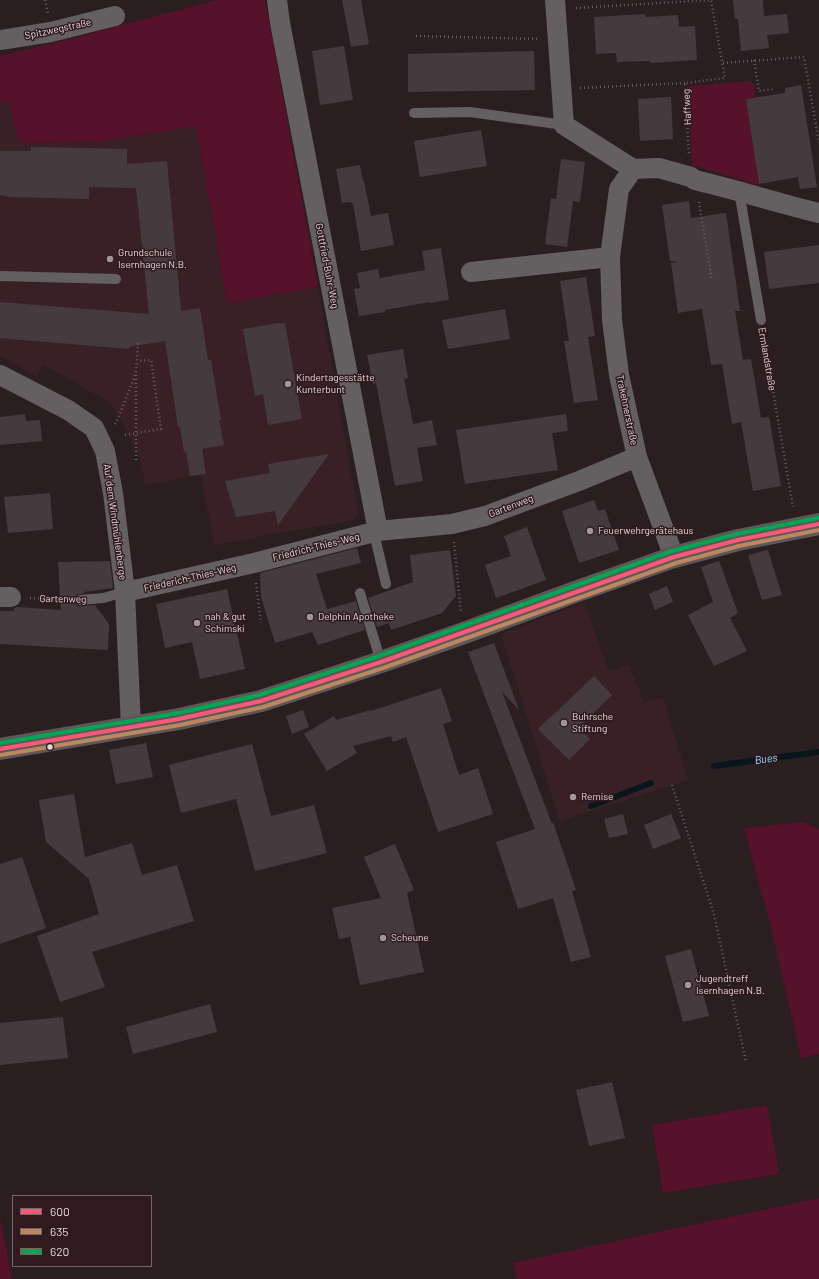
<!DOCTYPE html>
<meta charset="utf-8">
<style>
body{margin:0}
#map{position:relative;width:819px;height:1279px;overflow:hidden;background:#2a1e21;font-family:Barlow,sans-serif}
canvas{display:block}
.legend{position:absolute;left:12px;top:1195px;width:140px;height:72px;box-sizing:border-box;background:#2e1a1f;border:1px solid #776569;margin:0;padding:5px 7px;list-style:none;font-size:12px;color:#e4d5d8}
.legend li{display:flex;align-items:center;gap:8px;height:20px}
.legend b{width:20px;border:1px solid #776569}
</style>
<div id="map">
<canvas width="819" height="1279"></canvas>
<ul class="legend">
<li><b style="height:5px;background:#f75a77"></b>600</li>
<li><b style="height:5px;background:#bb8660"></b>635</li>
<li><b style="height:5px;background:#00a651"></b>620</li>
</ul>
</div>
<script>
const ctx = document.querySelector('canvas').getContext('2d');
ctx.lineJoin = 'round';
function fillPath(path, color) { ctx.fillStyle = color; ctx.fill(path, 'evenodd'); }
function stroke(path, color, width, dash) { ctx.strokeStyle = color; ctx.lineWidth = width; ctx.lineCap = dash ? 'butt' : 'round'; ctx.setLineDash(dash || []); ctx.stroke(path); }
function drawText(font, color, halo, rows, align = 'center') {
  ctx.font = font + ' Barlow,sans-serif'; ctx.lineWidth = 3; ctx.setLineDash([]); ctx.textBaseline = 'middle'; ctx.strokeStyle = halo; ctx.fillStyle = color; for (const [text, x, y, turn = 0] of rows) {
    ctx.save(); ctx.translate(x, y); ctx.rotate((+turn || 0) * Math.PI / 180); ctx.textAlign = isNaN(turn) ? turn : align; if (halo) ctx.strokeText(text, 0, 0); ctx.fillText(text, 0, 0); ctx.restore();
  }
}
fillPath(new Path2D(`
 M8,101l11,42 86,-2 91,-15 31,177 91,-16 40,225 -5,8 -139,25 -13,-70 -56,9 -5,-25 -14,-30 -12,-21 -7,-7 -63,-36 -8,12 -36,-21v-254z
 M584,602l25,70 20,-7 15,37 19,-4 25,82 -128,41 -59,-187z`), '#382026');
fillPath(new Path2D(`
 M217,0h48l53,287 -91,16 -31,-177 -91,15 -86,2 -11,-41h-8v-46l62,-15z
 M749,81l5,3 1,13 -9,2 13,86 -67,-20 -4,-77 3,-2z
 M803,822l16,7v225l-18,4 -31,-135 -26,-95z
 M767,1105l12,69 -116,19 -11,-68z
 M819,1198v81h-302l-4,-16z
 M0,1217l12,62h-12z`), '#56112b');
stroke(new Path2D(`
 M714,766l105,-14
 M591,806l60,-23`), '#08151a', 6);
fillPath(new Path2D(`
 M342,0h19l8,44 -18,3z
 M733,0h30l1,16 23,-2 2,19 -22,2 2,13 -28,3 -3,-32h-3z
 M645,14l1,3 32,-2 1,12 16,-1 2,34 -47,3v-2l-33,1 -1,-9 -20,1 -2,-37z
 M344,46l9,54 -33,5 -8,-54z
 M534,51l1,39 -127,2v-38z
 M801,85l16,102 -17,2 -2,-12 -39,7 -13,-85 39,-6v-5z
 M671,97l2,42 -33,2 -2,-42z
 M481,130l6,36 -67,11 -6,-36z
 M31,147l96,2v15l40,-3 14,150 19,-3 8,52h3l10,60h-2l5,25 -22,4 4,25 -16,2 -4,-25 -2,1 -4,-25h-2l-13,-86 -36,6v2l-129,-11v-36l149,12 -13,-126 -47,-1v12l-79,-2 -10,-2v-44h31z
 M561,159l24,3 -5,40 -7,-1 -6,46 -22,-3 6,-46 5,1z
 M360,165l3,16h1l7,35 17,-3 6,32 -33,6 -8,-47h-1l-1,-2 -9,1 -6,-34z
 M689,201l2,17 35,-5 14,98h-5l8,49 8,-1 10,59 8,-1 12,69 -28,5 -12,-69 -9,2 -10,-60 -11,1 -9,-56 -24,4 -7,-50 8,-1 -9,-1 -8,-56z
 M819,245v38l-50,6 -5,-37z
 M441,248l8,52 -19,3v-1l-45,8v2l-26,4 -5,-27 6,-1 -3,-15 21,-4 2,9 45,-8 -3,-19z
 M586,277l9,59 -7,1 10,63 -24,3 -10,-62h5l-9,-60z
 M505,309l5,30 -62,10 -6,-29z
 M279,323v1l6,-1 17,96 -34,6 -5,-31 -8,2 -12,-67z
 M403,349l5,29 -4,1 9,45 19,-4 5,25 -20,3 6,33 -28,5 -19,-103 -3,1 -6,-29z
 M25,414l1,7 14,-1 2,21 -42,4v-28z
 M566,414l2,17 -16,2 6,37 -93,14 -9,-54z
 M329,454l-51,71 -3,-14 -39,6 -11,-36 45,-8 -2,-9z
 M50,493l3,36 -45,4 -4,-36z
 M594,500l4,11 7,-2 14,41 -40,13 -17,-52z
 M527,527l19,53 -50,18 -11,-33 26,-9 -7,-20z
 M357,548l4,15 -45,11 11,35 29,-8 9,29 -47,15 -6,-13 -37,11 -14,-46 -1,-24z
 M450,550l6,46 -14,17 -51,17 -2,-7 -12,4 -9,-29 45,-16 -3,-27z
 M768,550l14,45 -20,5 -14,-45z
 M110,561l3,27 -29,4 1,1 -9,2 -2,5v3l4,3 17,-1 14,19 -1,26 -108,-6v-33h14v-3l3,-1 44,3 -3,-48z
 M719,561l19,52 -8,5 17,33 -33,15 -26,-51 25,-13 -12,-35z
 M667,586l6,16 -18,8 -6,-16z
 M227,589l18,80 -45,10 -8,-37 -27,6 -9,-44z
 M494,643l25,67 -17,-18 50,132 1,-2 23,68 -4,1 19,66 -20,5 -18,-64 -35,11 -22,-67 39,-13 -67,-177z
 M594,676l18,19 -34,33 12,11 -21,21 -31,-31 13,-13v1z
 M441,688l11,33 -9,3 16,51 19,-7 15,46 -55,18 -32,-95 -13,5 -2,-6 -38,10 4,7 -30,18 -23,-37 30,-18 2,4 35,-10v1z
 M303,710l6,17 -17,7 -6,-18z
 M146,743l7,34 -37,7 -7,-34z
 M252,744l19,72 43,-11 13,48 -72,18 -19,-72 -55,14 -12,-48z
 M74,794l11,63 47,-14 10,32 35,-10 17,56 -102,31 13,35 -45,15 -23,-66 62,-22 -11,-38v2l-42,-36 -7,-42z
 M623,814l5,20 -19,4 -5,-19z
 M671,814l10,24 -28,11 -9,-24z
 M395,844l19,46 -7,3 17,79 -64,13 -10,-48 -11,2 -7,-31 49,-10 -17,-41z
 M22,857l24,71 -46,16v-80z
 M691,949l18,67 -26,6 -18,-66z
 M210,1004l7,28 -84,22 -7,-27z
 M63,1017l5,41 -68,7v-42z
 M612,1082l13,56 -36,8 -13,-56z`), '#453b3e');
stroke(new Path2D(`
 M45,0l3,13
 M576,8l135,-8 14,78 -40,5 4,72
 M416,36l123,3
 M754,60l5,31 14,-2
 M723,63l81,-6 15,86
 M580,88l105,-5
 M699,202l13,79
 M763,333l30,174
 M115,424l2,-3 19,-48 2,-30
 M125,435l36,-6 -10,-69 -13,1
 M136,460v-85
 M454,542l7,71
 M256,583l5,40
 M30,598l35,2
 M672,785l42,129 32,148`), '#655f60', 2.5, [1, 3]);
stroke(new Path2D(`
 M414,113l56,-1 94,13
 M739,191l22,129
 M0,276l116,3
 M374,533l12,51
 M360,593l21,69
 M80,600l23,-2 22,-6`), '#645f60', 10);
stroke(new Path2D(`
 M277,0l3,23 98,508
 M555,0l9,125 69,44
 M0,40l51,-8 64,-16
 M633,169l-14,20 -9,68 2,63 7,55 18,82 37,100
 M633,169l26,-1 32,9 4,3c42,10 83,23 124,33
 M471,272l139,-15
 M0,375l68,35 26,18 11,23 8,42 12,99 6,134
 M125,592l129,-29 124,-32 74,-7 33,-8 94,-35 58,-24
 M0,597h11`), '#645f60', 20);
stroke(new Path2D(`
 M0,749l179,-30 82,-18 120,-39 83,-29 108,-40 102,-36 64,-17 81,-16`), '#5e5758', 22);
stroke(new Path2D(`
 M0,749l179,-30 82,-18 120,-39 293,-105 64,-17 81,-16`), '#f75a77', 4);
stroke(new Path2D(`
 M1,755l179,-30 83,-18 120,-39 293,-105 63,-17 80,-16`), '#bb8660', 4);
stroke(new Path2D(`
 M0,743l178,-30 81,-18 120,-39 293,-105 65,-17 81,-16`), '#00a651', 4);
for (const [x, y, r, color] of [
 [110,259,4,"#a39598"],
 [288,384,4,"#a39598"],
 [590,531,4,"#a39598"],
 [310,617,4,"#a39598"],
 [197,623,4,"#a39598"],
 [564,723,4,"#a39598"],
 [50,747,3.5,"#e4d5d8"],
 [573,797,4,"#a39598"],
 [383,938,4,"#a39598"],
 [688,985,4,"#a39598"]
]) { const dot = new Path2D(); dot.arc(x, y, r, 0, 2 * Math.PI); ctx.fillStyle = color; ctx.fill(dot); stroke(dot, '#2e1a1f', 1.5); }
drawText('10px', '#e4d5d8', '#2e1a1f', [
 ["Spitzwegstraße",58,29,-12],
 ["Haffweg",687,107,-93],
 ["Gottfried-Buhr-Weg",327,266,79],
 ["Ermlandstraße",767,359,80],
 ["Trakehnerstraße",627,410,78],
 ["Gartenweg",511,506,-21],
 ["Auf dem Windmühlenberge",115,522,82],
 ["Friedrich-Thies-Weg",316,547,-14],
 ["Friederich-Thies-Weg",190,578,-13],
 ["Gartenweg",63,599,1]
]);
drawText('10px', '#e4d5d8', '#2e1a1f', [
 ["Grundschule",118,253],
 ["Isernhagen N.B.",118,265],
 ["Kindertagesstätte",296,378],
 ["Kunterbunt",296,390],
 ["Feuerwehrgerätehaus",598,531],
 ["nah & gut",205,617],
 ["Schimski",205,629],
 ["Delphin Apotheke",318,617],
 ["Buhrsche",572,717],
 ["Stiftung",572,729],
 ["Remise",581,797],
 ["Scheune",391,938],
 ["Jugendtreff",696,979],
 ["Isernhagen N.B.",696,991]
], 'left');
drawText('italic 11px', '#86daf8', '#2e1a1f', [
 ["Bues",766,759,-8]
]);
</script>
